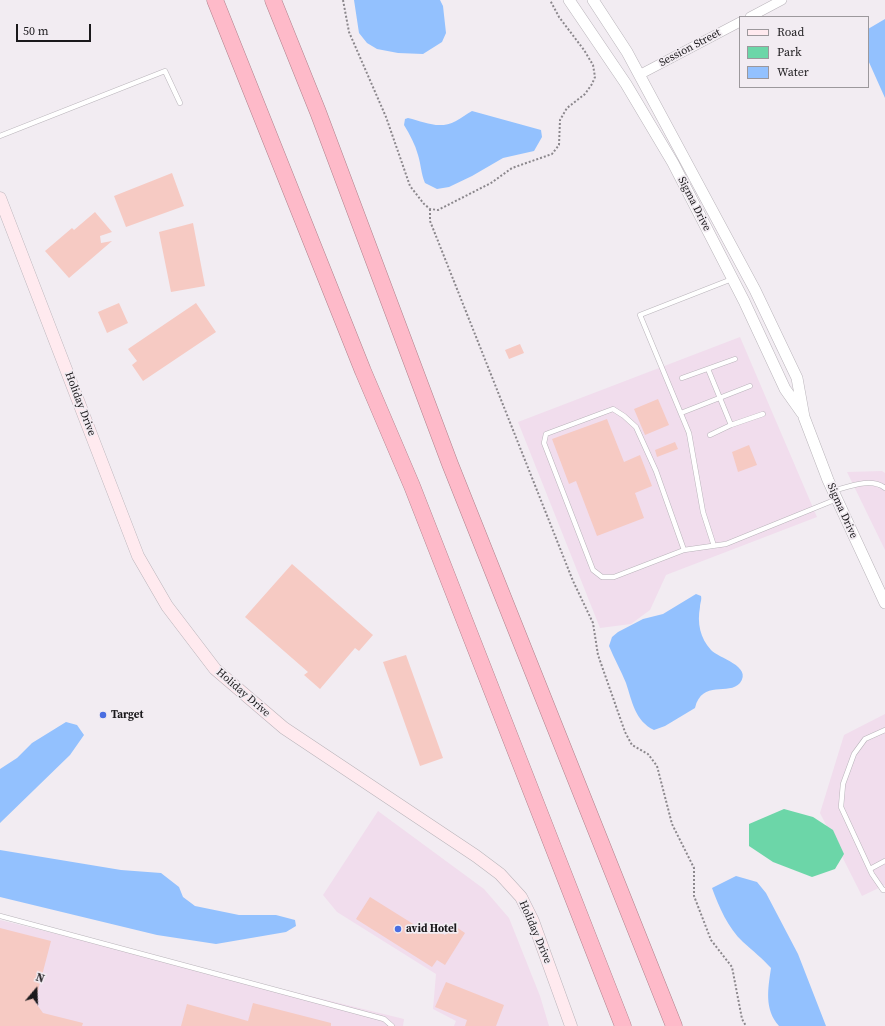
<!DOCTYPE html>
<style>
body{margin:0}
#map{position:relative;width:885px;height:1026px;overflow:hidden;background:#f2ecf2;font-family:"Source Serif 4",serif}
canvas{display:block}
.legend{position:absolute;left:739px;top:16px;width:130px;height:72px;box-sizing:border-box;background:#f2ecf2;border:1px solid #9c989c;margin:0;padding:5px 7px;list-style:none;font-size:12px;color:#1b191c}
.legend li{display:flex;align-items:center;gap:8px;height:20px}
.legend b{width:20px;border:1px solid #9c989c}
.north{position:absolute;left:16px;top:970px;width:40px;height:40px;-webkit-text-stroke:3px #f2ecf2;paint-order:stroke;rotate:19deg;font-size:11px;font-weight:700;line-height:16px;text-align:center;color:#1b191c}
.north::after{content:'';display:block;margin:auto;width:14px;height:18px;background:#1b191c;clip-path:polygon(50% 0,100% 100%,50% 72%,0 100%)}
.scale{position:absolute;left:16px;top:24px;width:75px;height:18px;box-sizing:border-box;border:2px solid #1b191c;border-top:0;padding-left:5px;font-size:12px;line-height:14px;white-space:nowrap;color:#1b191c;-webkit-text-stroke:3px #f2ecf2;paint-order:stroke}
</style>
<div id="map">
<canvas width="885" height="1026"></canvas>
<ul class="legend">
<li><b style="height:5px;background:#ffeaef"></b>Road</li>
<li><b style="height:11px;background:#6cd6a8"></b>Park</li>
<li><b style="height:11px;background:#93c1fe"></b>Water</li>
</ul>
<div class="north">N</div>
<div class="scale">50 m</div>
</div>
<script>
const ctx = document.querySelector('canvas').getContext('2d');
ctx.lineJoin = 'round';
function fillPath(path, color) { ctx.fillStyle = color; ctx.fill(path, 'evenodd'); }
function stroke(path, color, width, dash) { ctx.strokeStyle = color; ctx.lineWidth = width; ctx.lineCap = dash ? 'butt' : 'round'; ctx.setLineDash(dash || []); ctx.stroke(path); }
function drawText(font, color, halo, rows, align = 'center') {
  ctx.font = font + ' "Source Serif 4",serif'; ctx.lineWidth = 3.5; ctx.setLineDash([]); ctx.textBaseline = 'middle'; ctx.strokeStyle = halo; ctx.fillStyle = color; for (const [text, x, y, turn = 0] of rows) {
    ctx.save(); ctx.translate(x, y); ctx.rotate((+turn || 0) * Math.PI / 180); ctx.textAlign = isNaN(turn) ? turn : align; if (halo) ctx.strokeText(text, 0, 0); ctx.fillText(text, 0, 0); ctx.restore();
  }
}
fillPath(new Path2D(`
 M740,337l77,180 -151,58 -16,35 -19,14 -31,4 -82,-206z
 M882,471l3,2v77l-38,-78z
 M885,714v171l-23,11 -42,-83 24,-78z
 M378,811l106,78 25,29 31,78 9,30h-95l2,-5 -23,-12 3,-35 -99,-62 -14,-17z
 M0,920l404,99 -1,7h-403z`), '#f1dded');
fillPath(new Path2D(`
 M784,809l29,8 20,13 11,24 -9,15 -23,8 -39,-15 -24,-16v-22z`), '#6cd6a8');
fillPath(new Path2D(`
 M354,0h86l3,6 3,27 -4,9 -19,12 -25,-1 -21,-4 -10,-6 -8,-10z
 M885,19v79l-17,-38v-31z
 M472,111l69,19 1,7 -8,14 -31,7 -31,18 -23,11 -12,2 -12,-6c-4,-9 -4,-19 -7,-28 -3,-11 -8,-20 -14,-30l1,-6 3,-1c17,4 31,12 48,3 6,-3 10,-7 16,-10z
 M696,594l5,2c1,4 -1,7 -1,11 -3,16 0,31 11,43 7,8 42,16 29,33 -11,13 -38,-4 -45,25l-30,18 -11,4c-19,-9 -22,-29 -28,-47 -5,-12 -12,-25 -17,-37l3,-9 6,-5 25,-13 20,-5z
 M66,722l11,3 7,10 -14,20 -70,68v-54l17,-11 15,-15z
 M0,850l121,20 40,3 18,14 4,10 12,9 44,9h37l19,5 1,6 -10,6 -70,12 -59,-9 -157,-38z
 M736,876l21,6 9,11 32,61 28,72h-47c-15,-17 -11,-37 -8,-58 -9,-10 -18,-17 -28,-26 -15,-14 -24,-35 -31,-54z`), '#93c1fe');
fillPath(new Path2D(`
 M172,173l12,33 -58,21 -12,-31z
 M95,212l17,20 -12,4 1,7 11,-2 -43,37 -24,-27 27,-23 2,2z
 M193,223l12,63 -34,6 -12,-60z
 M119,303l9,20 -21,10 -9,-21z
 M196,303l20,29 -73,49 -11,-16 5,-4 -9,-12z
 M520,344l4,9 -15,6 -4,-9z
 M658,399l11,26 -24,10 -11,-26z
 M607,419l17,43 16,-7 12,31 -17,7 9,25 -47,18 -21,-55 -7,3 -17,-45z
 M675,442l3,7 -21,8 -2,-7z
 M749,445l8,20 -19,7 -6,-20z
 M292,564l81,71 -14,16 -4,-3 -35,41 -16,-14 4,-3 -63,-55z
 M406,655l37,103 -23,8 -37,-104z
 M370,897l56,35 3,-6 16,9 7,-11 13,9 -20,32 -8,-5 -5,7 -76,-48z
 M0,928l51,13 -16,61 8,11 40,10 -1,3h-82z
 M446,982l58,23 -8,21h-31l2,-6 -32,-13z
 M253,1003l78,20v3h-150l6,-22 61,17z`), '#f6cac3');
const service = new Path2D(`
 M0,136l165,-65 15,32
 M708,369l23,56 -21,10
 M682,378l53,-19
 M681,413l69,-27
 M731,425l32,-11
 M833,491c15,-4 38,-14 52,-3
 M714,546l-11,-34 -14,-79 -49,-118 92,-36
 M684,550l-28,-79 -20,-44 -12,-11 -11,-7 -67,25 -2,9 49,127 9,7h12l70,-27 42,-6 111,-45
 M885,730l-20,9 -11,15 -11,30 -2,23 31,67 11,16h2
 M870,869l15,-8
 M0,916l384,103 8,7`);
const minor = new Path2D(`
 M750,17l32,-17
 M639,75l101,-53`);
const tertiary = new Path2D(`
 M569,0l57,84 47,79 71,138 41,88 17,24
 M593,0l34,52 128,238 42,88 7,39 24,63 57,123`);
const secondary = new Path2D(`
 M0,198l138,358 29,50 48,63 69,59 192,128 24,18 21,23 12,24 38,105`);
const motorway = new Path2D(`
 M215,0l148,371 49,115 211,540
 M273,0l45,112 132,352 224,562`);
stroke(service, '#b9b4ba', 5.5);
stroke(minor, '#b9b4ba', 10);
stroke(tertiary, '#b9b4ba', 12);
stroke(secondary, '#b9b4ba', 13);
stroke(motorway, '#af828c', 17);
stroke(new Path2D(`
 M343,0l6,32 37,85 24,69 14,18 6,5 8,1 53,-27 21,-15 40,-14 7,-9 1,-25 7,-12 18,-14 7,-10 3,-7 -2,-12 -9,-15 -25,-33 -9,-17
 M430,209v12l143,360 20,42 5,32 27,77 7,13 16,9 9,12 15,58 22,44v28l17,44 21,27 10,52 4,7`), '#8b878c', 2, [2, 2]);
stroke(service, '#fff', 4.5);
stroke(minor, '#fff', 9);
stroke(tertiary, '#fff', 11);
stroke(secondary, '#ffeaef', 12);
stroke(motorway, '#febac9', 16);
for (const [x, y, r, color] of [
 [103,715,4,"#4a6ee1"],
 [398,929,4,"#4a6ee1"]
]) { const dot = new Path2D(); dot.arc(x, y, r, 0, 2 * Math.PI); ctx.fillStyle = color; ctx.fill(dot); stroke(dot, '#f2ecf2', 1.5); }
drawText('11px', '#1b191c', '#f2ecf2', [
 ["Session Street",690,48,-28],
 ["Sigma Drive",694,204,63],
 ["Holiday Drive",80,404,69],
 ["Sigma Drive",842,511,66],
 ["Holiday Drive",243,693,41],
 ["Holiday Drive",535,932,67]
]);
drawText('bold 11px', '#1b191c', '#f2ecf2', [
 ["Target",111,715],
 ["avid Hotel",406,929]
], 'left');
</script>
